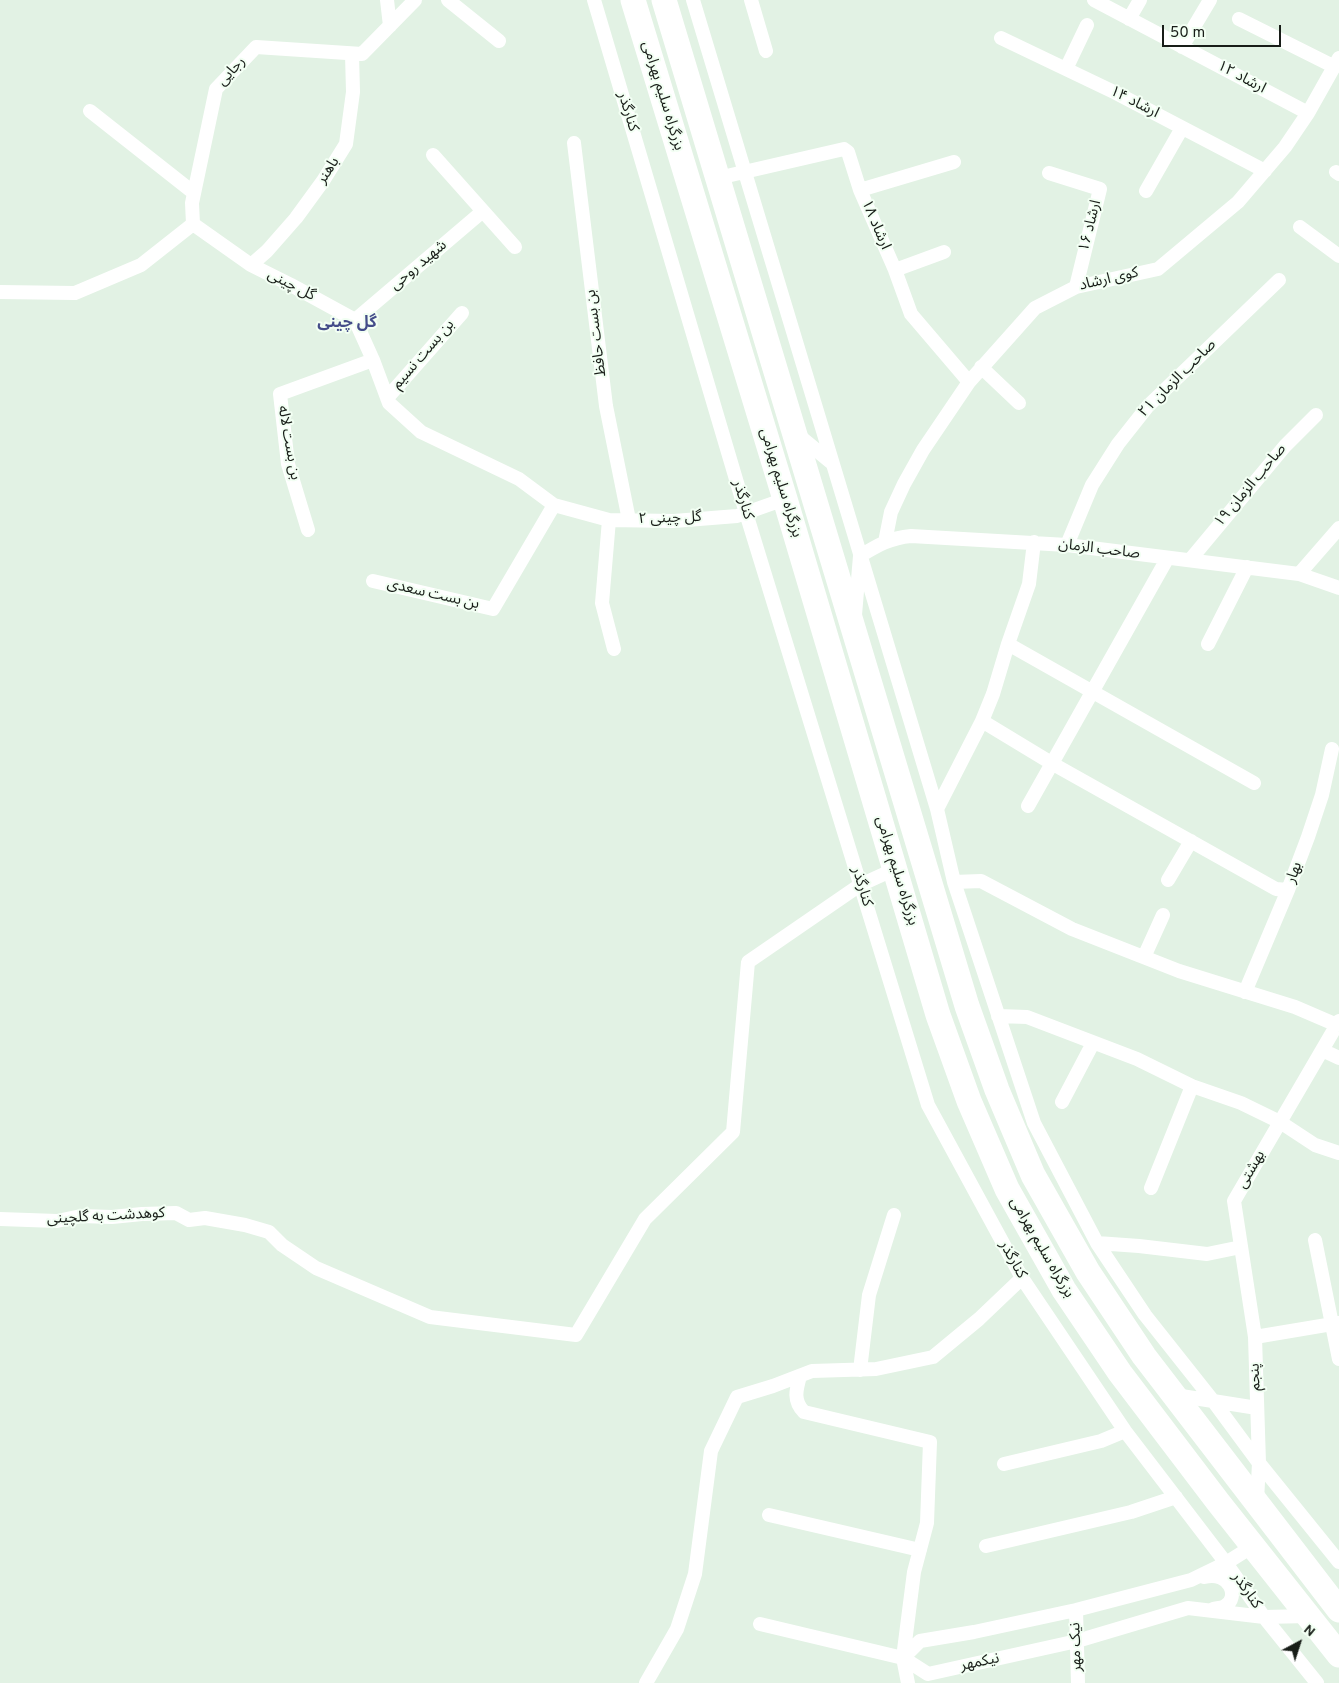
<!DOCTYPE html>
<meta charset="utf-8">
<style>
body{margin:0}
#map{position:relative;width:1339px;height:1683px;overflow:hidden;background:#e2f2e4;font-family:Overpass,sans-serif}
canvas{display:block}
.north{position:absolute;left:1274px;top:1618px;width:50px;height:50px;-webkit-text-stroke:4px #f2fff3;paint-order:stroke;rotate:40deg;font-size:14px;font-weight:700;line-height:20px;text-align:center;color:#181d18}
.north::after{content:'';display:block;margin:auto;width:18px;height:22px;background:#181d18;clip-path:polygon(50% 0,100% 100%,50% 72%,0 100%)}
.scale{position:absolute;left:1162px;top:25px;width:119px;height:22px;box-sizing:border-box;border:2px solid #181d18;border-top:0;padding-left:6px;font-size:15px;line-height:18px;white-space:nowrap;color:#181d18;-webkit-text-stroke:4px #f2fff3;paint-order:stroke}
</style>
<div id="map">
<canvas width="1339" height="1683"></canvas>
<div class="north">N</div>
<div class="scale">50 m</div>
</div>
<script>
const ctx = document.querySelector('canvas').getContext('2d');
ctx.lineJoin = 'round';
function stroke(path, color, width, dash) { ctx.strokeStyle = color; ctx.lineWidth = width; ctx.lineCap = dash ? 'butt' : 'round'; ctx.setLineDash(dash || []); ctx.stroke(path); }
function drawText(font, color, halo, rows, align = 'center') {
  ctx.font = font + ' Overpass,"Noto Sans Arabic",sans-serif'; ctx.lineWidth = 4; ctx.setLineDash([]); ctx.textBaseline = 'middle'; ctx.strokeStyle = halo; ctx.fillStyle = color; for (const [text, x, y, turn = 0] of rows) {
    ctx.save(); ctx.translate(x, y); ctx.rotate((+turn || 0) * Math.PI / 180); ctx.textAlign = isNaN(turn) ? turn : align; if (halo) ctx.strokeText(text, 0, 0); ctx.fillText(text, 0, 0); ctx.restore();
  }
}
stroke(new Path2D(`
 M387,0l3,26
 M448,0l51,41
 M594,0l152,513 182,592 94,173 103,153 101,132 38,54 53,66
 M693,0l244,809 17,73 80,241 63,120 48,72 69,87 45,61 80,99
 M751,0l15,51
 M1094,0l214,113
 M1129,19l11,-19
 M1239,19l96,48
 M1001,38l115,55 149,78
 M1182,47l28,-47
 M1066,69l21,-44
 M90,111l104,82
 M574,143l32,263 23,114
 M433,155l82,92
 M1336,172l3,2
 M1049,173l51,16 -24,98
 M718,178l126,-29 4,3 12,38 35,80 16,44 58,68
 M860,190l94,-28
 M1146,191l36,-63
 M193,224l58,41 40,20 64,35 18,40 16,43 32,29 98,47 35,26 55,15 65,1 63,-5 48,-17
 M193,224l-1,-21 24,-114 40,-42 106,7 53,-54
 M1300,227l39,29
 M251,265l16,-14 29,-33 27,-37 23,-37 7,-52 -1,-38
 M895,270l49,-18
 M0,292l75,1 66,-28 52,-41
 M355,320l128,-109
 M981,367l38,36
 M387,398l75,-85
 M798,435l34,28
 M609,520l-7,83 12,46
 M308,530l-20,-66 -8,-70 93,-34
 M885,542l6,-30 13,-28 19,-34 46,-68 66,-74 41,-21 82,-18 80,-67 47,-55 23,-34 31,-55
 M1067,545l25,-60 26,-41 30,-38 131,-126
 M1190,560l95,-114 31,-31
 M1299,574l40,-46
 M373,581l120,28 61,-104
 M855,615l5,-59c18,-11 30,-18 51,-20l156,9 232,29 40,14
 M1008,644l246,139
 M1208,644l39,-77
 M982,721l71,43 223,125 12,1
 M1028,806l139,-247
 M937,809l45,-88 11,-27 15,-50 21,-60 5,-42
 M1168,880l23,-39
 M954,882l27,-1 91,48 107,42 116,36 42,18
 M1144,957l19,-42
 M1245,992l43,-102 20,-53 14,-42 10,-46
 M998,1016l29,1 110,42 55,27 49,17 39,19 35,23 24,8
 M1322,1050l17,8
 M1062,1102l31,-59
 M1151,1188l41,-102
 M0,1219l57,2 24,-5 31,1 30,-3 34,-1 13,7 16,-2 40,7 24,7 13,13 34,23 114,49 146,18 69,-116 88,-87 15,-170 112,-77 35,-16
 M1315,1240l24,119
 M1097,1243l42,3 68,8 34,-7
 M1255,1337l-21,-136 105,-180
 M860,1370l9,-75 25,-80
 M800,1376c-4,14 -7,25 4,36l126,30 -3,81 -13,49 -11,86 5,25
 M1175,1395l82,13
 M1004,1464l97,-23 24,-10
 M1257,1501l2,-38 -4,-126 84,-14
 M769,1515l151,35
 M986,1546l145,-34 45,-15
 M1204,1577c26,-7 36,21 21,29 -3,2 -8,2 -12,3
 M1076,1610l2,73
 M760,1624l143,34 25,16 149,-33 111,-33 76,9 45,-1
 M903,1658l17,-17 54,-9 102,-22 115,-30 35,-17 27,-17
 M646,1683l31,-54 18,-55 16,-123 26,-54 36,-11 39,-15 64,-2 57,-12 46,-38 43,-41`), '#fff', 14);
stroke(new Path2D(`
 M633,0l152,499 153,516 31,86 38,88 57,101 56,83 98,129 121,153
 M664,0l303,1006 30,84 36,85 55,97 56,84 195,254`), '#fff', 25);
drawText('15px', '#181d18', '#f2fff3', [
 ["رجایی",232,72,-47],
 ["ارشاد ۱۲",1241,78,28],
 ["بزرگراه سلیم بهرامی",662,96,73],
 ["ارشاد ۱۴",1134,103,27],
 ["کنارگذر",627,112,73],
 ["باهنر",329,171,-57],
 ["ارشاد ۱۸",875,225,67],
 ["ارشاد ۱۶",1091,226,-76],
 ["شهید روحی",419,266,-40],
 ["کوی ارشاد",1109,280,-13],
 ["گل چینی",291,286,27],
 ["بن بست حافظ",597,333,-97],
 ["بن بست نسیم",424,355,-49],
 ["صاحب الزمان ۲۱",1178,379,-45],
 ["بن بست لاله",288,443,80],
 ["بزرگراه سلیم بهرامی",780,483,73],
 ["صاحب الزمان ۱۹",1251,486,-50],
 ["کنارگذر",742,500,73],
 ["گل چینی ۲",670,519,-2],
 ["صاحب الزمان",1099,550,7],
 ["بن بست سعدی",433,595,13],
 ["بزرگراه سلیم بهرامی",896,871,73],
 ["بهار",1295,873,-70],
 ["کنارگذر",861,887,73],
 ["بهشتی",1252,1170,-60],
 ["کوهدشت به گلچینی",106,1217,-3],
 ["بزرگراه سلیم بهرامی",1041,1248,60],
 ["کنارگذر",1012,1260,61],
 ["پنجم",1256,1377,-92],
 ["کنارگذر",1246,1591,55],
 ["نیک مهر",1077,1647,-92],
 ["نیکمهر",980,1663,-12]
]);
drawText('bold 16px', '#444d89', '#f2fff3', [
 ["گل چینی",347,324]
]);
</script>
